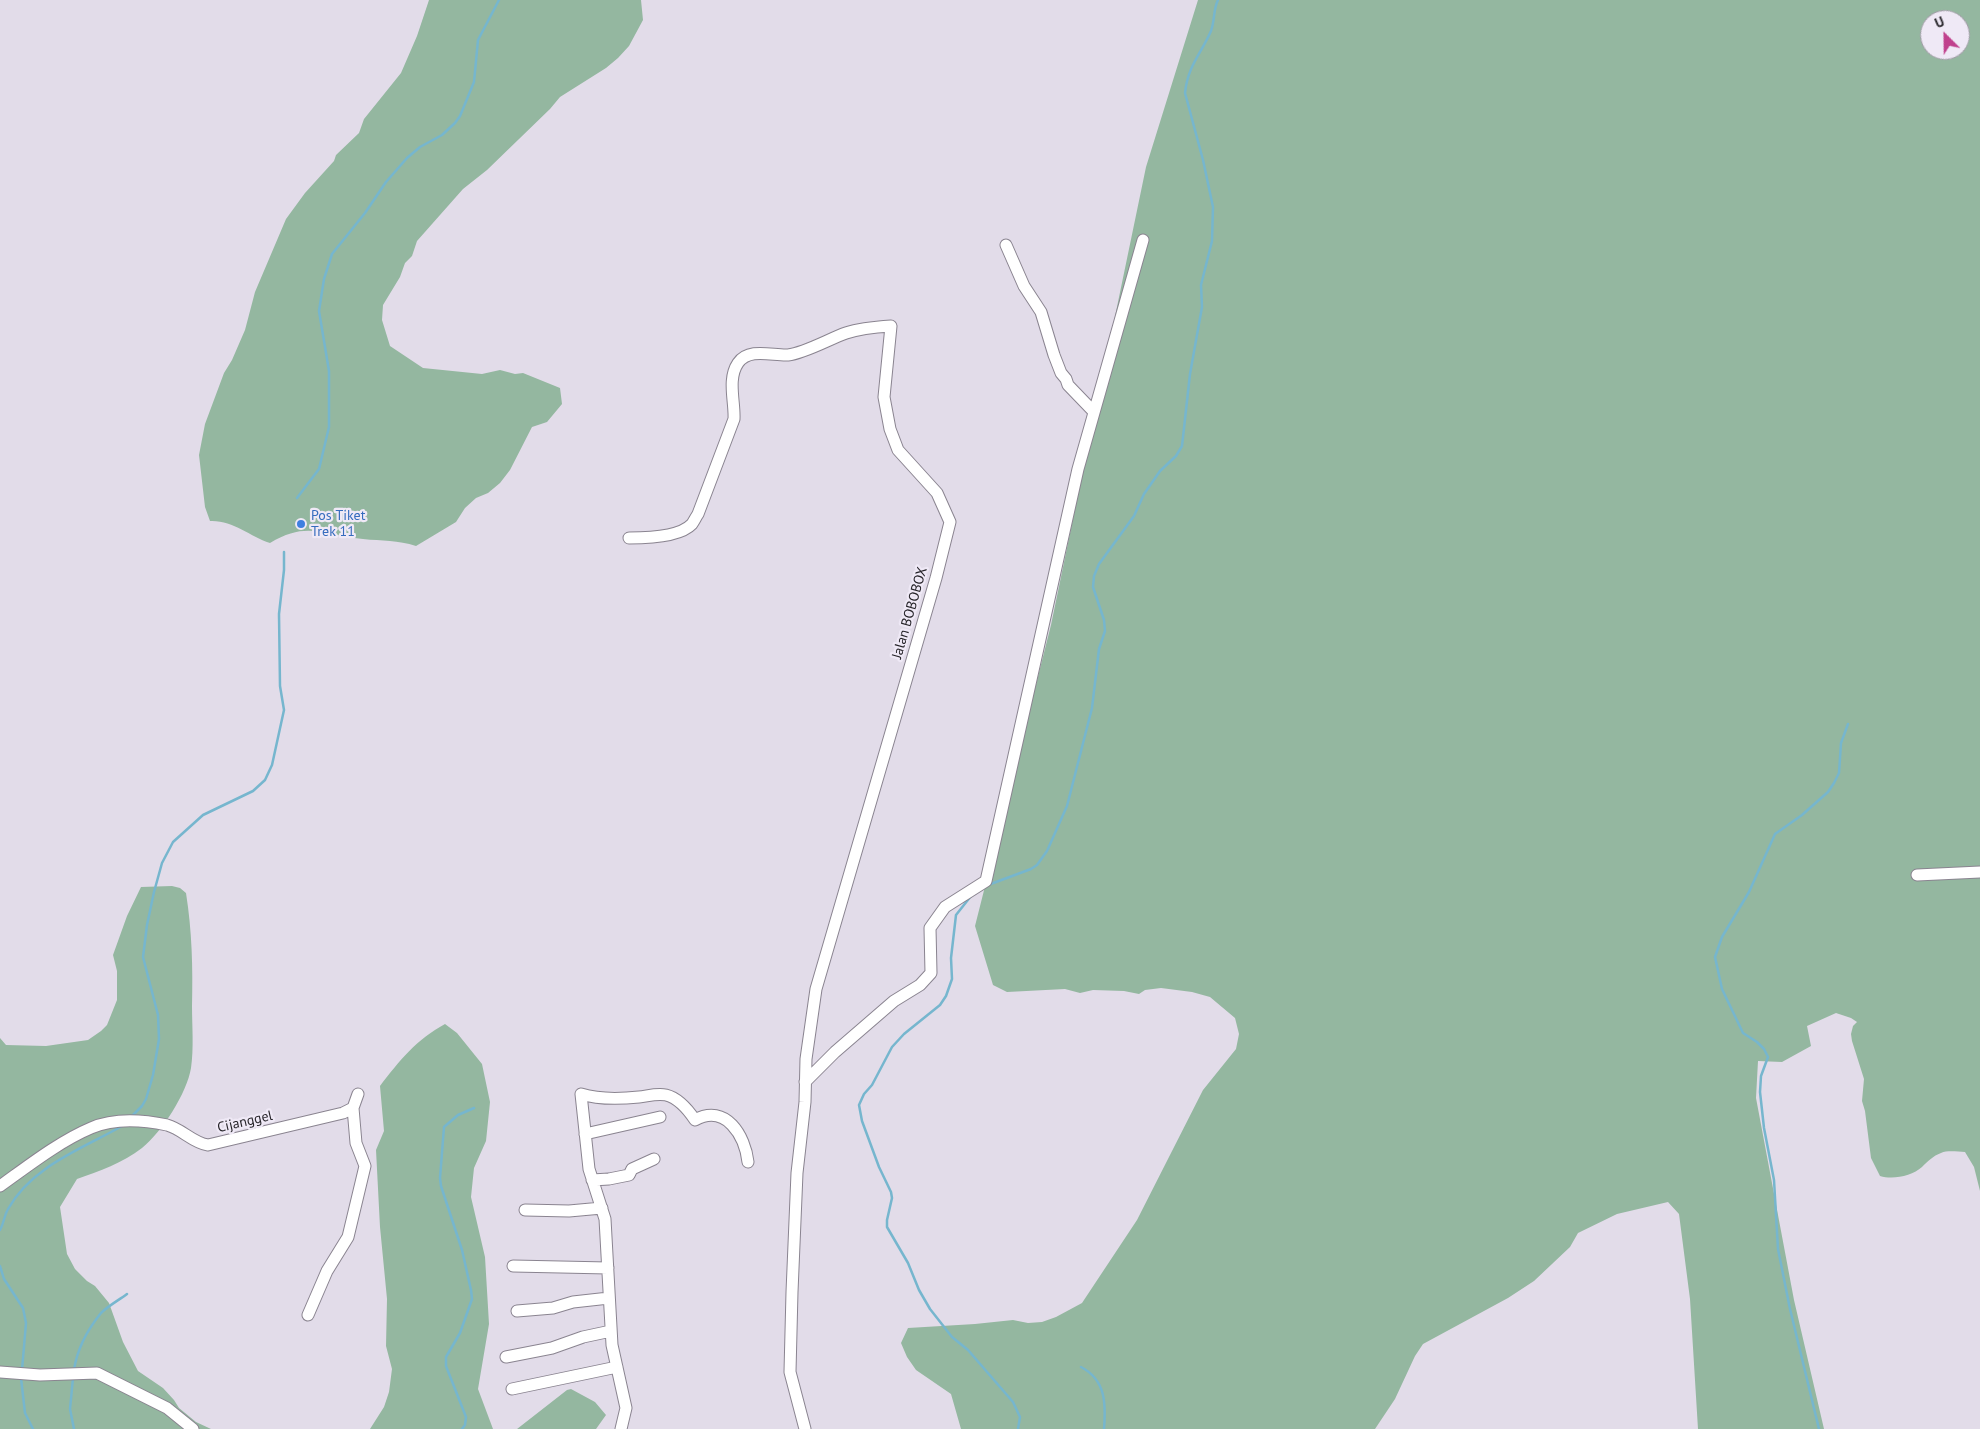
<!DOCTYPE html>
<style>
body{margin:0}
#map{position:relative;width:1980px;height:1429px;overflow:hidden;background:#e2dce9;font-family:"PT Sans",sans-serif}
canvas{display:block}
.north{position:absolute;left:1920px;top:10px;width:50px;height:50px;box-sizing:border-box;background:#efe9f6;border:1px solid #9f9aa4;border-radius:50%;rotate:337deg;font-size:14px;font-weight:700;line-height:20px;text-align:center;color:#262429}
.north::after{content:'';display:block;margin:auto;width:18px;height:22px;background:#c0418d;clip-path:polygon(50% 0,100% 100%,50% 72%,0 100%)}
</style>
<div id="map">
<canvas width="1980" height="1429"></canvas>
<div class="north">U</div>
</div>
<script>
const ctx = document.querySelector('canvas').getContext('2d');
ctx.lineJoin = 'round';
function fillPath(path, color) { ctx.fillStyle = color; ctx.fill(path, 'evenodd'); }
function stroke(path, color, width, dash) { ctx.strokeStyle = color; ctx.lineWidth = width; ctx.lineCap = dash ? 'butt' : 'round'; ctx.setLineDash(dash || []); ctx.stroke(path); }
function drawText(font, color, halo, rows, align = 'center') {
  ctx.font = font + ' "PT Sans",sans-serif'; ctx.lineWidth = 4.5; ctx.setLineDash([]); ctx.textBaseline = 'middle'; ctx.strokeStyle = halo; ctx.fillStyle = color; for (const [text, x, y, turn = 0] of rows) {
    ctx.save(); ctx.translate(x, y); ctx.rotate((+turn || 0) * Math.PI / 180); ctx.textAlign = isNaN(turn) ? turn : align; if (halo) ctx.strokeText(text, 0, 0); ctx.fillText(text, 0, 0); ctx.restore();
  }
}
fillPath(new Path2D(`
 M429,0h212l2,20 -14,26 -11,12 -12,10 -46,29 -10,12 -63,61 -24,19 -46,52 -5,15 -7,7 -5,14 -17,28 -1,15 8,26 33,22 59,6 18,-4 15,4 8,-1 37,15 2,16 -15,18 -15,5 -22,43 -10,13 -12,10 -12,5 -11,10 -9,14 -40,24c-18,-6 -34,-5 -53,-7 -39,-3 -55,-19 -93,4 -21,-7 -37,-23 -60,-22l-5,-14 -6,-52 6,-31 19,-51 8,-13 13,-30 10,-38 31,-73 19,-26 29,-32 2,-6 23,-22 5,-14 37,-46 16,-37z
 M1198,0h782v1191l-6,-24 -9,-15c-7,0 -17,-2 -24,1 -8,3 -13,8 -19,14 -10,9 -29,13 -42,9l-9,-18 -6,-47 -3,-10 2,-22 -12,-38 -1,-7 2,-8 4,-4 -6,-4 -15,-5 -29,13 4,20 -29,16 -24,-1 -2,37 38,202 30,129h-126l-8,-130 -11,-85 -11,-12 -51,12 -39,19 -8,14 -36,34 -26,17 -85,46 -8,12 -20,43 -20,30h-414l-10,-35 -35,-24 -9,-13 -6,-14 7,-15 67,-4 38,-4 15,3 14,-1 14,-5 26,-14 55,-83 66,-130 33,-41 3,-15 -4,-16 -25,-21 -18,-5 -31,-4 -16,2 -6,4 -15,-3 -31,-1 -13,3 -15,-4 -58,3 -14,-7 -18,-59 76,-301 95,-458zM1930,20h30v30h-30z
 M172,886l8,2 6,5c6,38 7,75 6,113 0,20 2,42 -1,62 -4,25 -29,64 -49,80 -19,15 -43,23 -65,31l-17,28 7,47 8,15 12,12 8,5 14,17 14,39 15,29 25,17 11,12 5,8 17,14 15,7h-211v-391l6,7 40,1 42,-6 13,-9 6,-6 10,-25v-29l-4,-16 14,-39 14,-29z
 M445,1024l12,9 25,31 8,38 -4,39 -12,27 -3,29 14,60 4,67 -11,65 15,40h-123l14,-22 5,-15 3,-23 -6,-23 1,-47 -7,-72 -4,-77 8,-19 -4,-45c19,-25 37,-47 65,-62z
 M571,1389l24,13 11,13 -10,14h-79l50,-39z`), '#94b7a0');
stroke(new Path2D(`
 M297,498l22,-29 10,-42v-56l-10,-60 5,-32 8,-25 33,-41 21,-31 21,-24 13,-11 22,-12 13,-12 5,-7 14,-34 4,-42 21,-40
 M988,885l43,-16 6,-4 10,-14 20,-45 25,-98 7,-59 6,-18 -1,-11 -11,-33 1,-11 5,-12 35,-48 10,-22 16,-23 16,-15 6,-10 8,-72 12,-67 -1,-22 11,-44 1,-34 -10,-47 -18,-67c3,-28 16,-39 26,-62 4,-11 2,-21 7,-31
 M971,896l-15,19 -5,43 1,21 -6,17 -6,9 -36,29 -12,13 -20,38 -8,9 -5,11 3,16 17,46 12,25 1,6 -5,22v7l21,36 11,27 11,19 22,28 16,13 45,52 7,15 -2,12
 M131,1117l11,-11 4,-7 7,-24 6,-36 -1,-24 -15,-58 4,-32 7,-33 8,-29 11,-21 30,-27 50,-24 12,-11 7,-15 12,-55 -4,-24 -1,-72 5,-44v-18
 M0,1230c4,-7 4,-14 8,-21 24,-43 74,-60 114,-83
 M0,1266l4,13 19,29 3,15 -4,47
 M1081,1367c25,13 25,37 23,62
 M74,1370c3,-20 14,-41 27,-57 7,-7 18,-13 26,-19
 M21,1378l4,35 8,16
 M73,1378l-3,31 4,20
 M462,1429l3,-4 1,-8 -20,-51v-9l14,-24 12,-34 -1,-9 -9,-40 -21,-64 -1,-8 4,-51 14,-12 16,-7
 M1819,1429l-29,-120 -12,-60 -4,-69 -10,-52 -4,-36 1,-16 7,-19 -4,-8 -7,-7 -14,-9 -21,-44 -7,-32 7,-20 27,-45 26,-58 27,-19 26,-23 6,-9 5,-10 2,-30 7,-19`), '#76b6ce', 2.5);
const minor = new Path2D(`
 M1006,245l18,41 17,26 13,43 7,18 5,6 2,6 26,27
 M629,538c17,0 51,-1 63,-14 2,-3 4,-7 6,-10l36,-95c1,-17 -7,-40 4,-56 11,-16 35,-7 50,-8 17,-2 41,-16 58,-22 15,-5 29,-6 45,-7l-7,71 6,32 8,21 39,43 13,29 -14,56 -120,411 -10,70 -1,43 -8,71 -5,119 -2,80 15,57
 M1917,875l63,-3
 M805,1082l30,-30 59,-51 26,-16 11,-12 -1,-45 15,-21 41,-26 92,-412 65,-229
 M585,1134l75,-17
 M592,1180l17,-1 20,-4 3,-6 22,-10
 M0,1186c28,-20 60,-45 91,-58 23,-10 52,-8 76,-3 15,4 26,18 41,20l135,-32 10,-5 5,-14
 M525,1210l44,1 33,-3
 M513,1266l95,2
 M517,1311l36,-3 20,-6 36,-4
 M308,1315l19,-44 21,-34 17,-71 -9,-23 -3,-35
 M506,1357l46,-9 31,-11 28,-6
 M0,1372l40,3 57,-2 70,35 26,21
 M512,1389l105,-22
 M621,1429l5,-21 -14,-63 -7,-126 -16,-50 -8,-75c19,6 39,5 58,3 9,-1 18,-4 27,-2 12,3 23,16 29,25 31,-17 50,16 53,42`);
stroke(minor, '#8a8490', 13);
stroke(minor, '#fff', 11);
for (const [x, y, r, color] of [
 [301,524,5,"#3f7fe0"]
]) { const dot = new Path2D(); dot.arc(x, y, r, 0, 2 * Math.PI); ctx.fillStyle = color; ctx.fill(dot); stroke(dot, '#efe9f6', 2); }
drawText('14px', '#366cbe', '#efe9f6', [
 ["Pos Tiket",311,516],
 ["Trek 11",311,532]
], 'left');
drawText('14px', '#262429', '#efe9f6', [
 ["Jalan BOBOBOX",910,613,-74],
 ["Cijanggel",245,1122,-13]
]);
</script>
